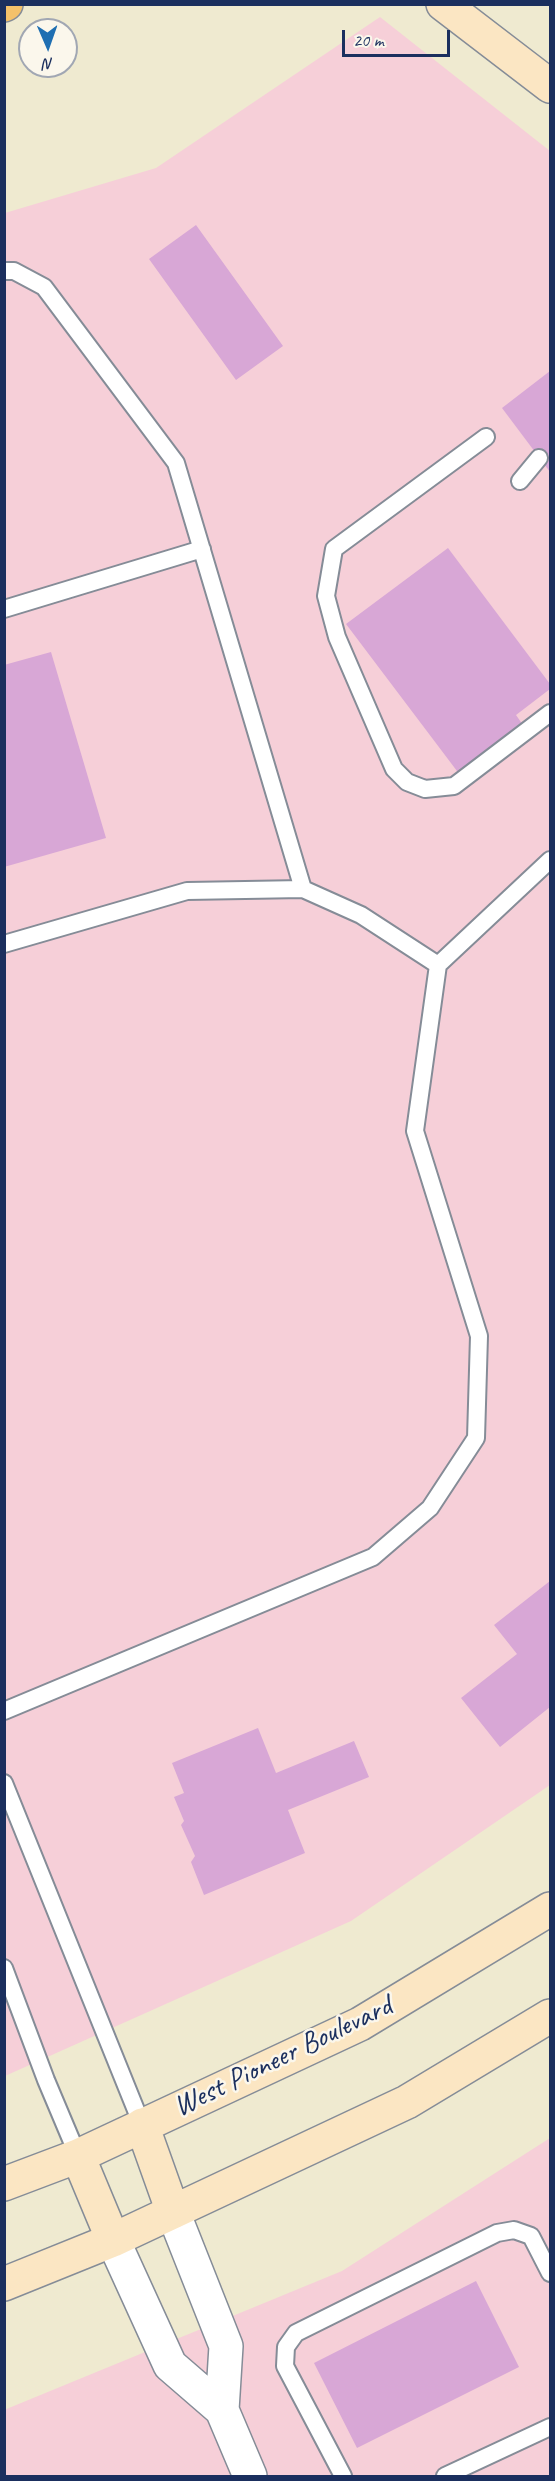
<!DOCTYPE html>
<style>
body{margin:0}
#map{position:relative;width:555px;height:2481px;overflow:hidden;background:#efead0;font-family:Caveat,sans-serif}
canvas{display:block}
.frame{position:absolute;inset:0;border:6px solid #1b2f5e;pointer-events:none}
.north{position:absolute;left:18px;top:18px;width:60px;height:60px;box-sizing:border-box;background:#fbf7ec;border:2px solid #a1a7b3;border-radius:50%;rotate:178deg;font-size:16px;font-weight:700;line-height:24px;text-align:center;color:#1b2f5e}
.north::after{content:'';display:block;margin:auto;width:21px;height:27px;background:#1f6fb2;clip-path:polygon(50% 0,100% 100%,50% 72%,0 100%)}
.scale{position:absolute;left:342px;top:30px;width:108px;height:27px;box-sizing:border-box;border:3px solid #1b2f5e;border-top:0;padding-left:8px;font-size:18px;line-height:21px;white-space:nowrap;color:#1b2f5e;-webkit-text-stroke:4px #fbf7ec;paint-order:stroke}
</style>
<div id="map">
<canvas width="555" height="2481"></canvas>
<div class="frame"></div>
<div class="north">N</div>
<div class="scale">20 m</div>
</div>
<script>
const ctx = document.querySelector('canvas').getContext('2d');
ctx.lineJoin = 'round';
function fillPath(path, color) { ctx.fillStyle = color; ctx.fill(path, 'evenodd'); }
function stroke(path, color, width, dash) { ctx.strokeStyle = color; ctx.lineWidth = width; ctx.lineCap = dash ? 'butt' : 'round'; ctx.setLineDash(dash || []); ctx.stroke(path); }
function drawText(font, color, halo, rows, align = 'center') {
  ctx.font = font + ' Caveat,sans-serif'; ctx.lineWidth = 5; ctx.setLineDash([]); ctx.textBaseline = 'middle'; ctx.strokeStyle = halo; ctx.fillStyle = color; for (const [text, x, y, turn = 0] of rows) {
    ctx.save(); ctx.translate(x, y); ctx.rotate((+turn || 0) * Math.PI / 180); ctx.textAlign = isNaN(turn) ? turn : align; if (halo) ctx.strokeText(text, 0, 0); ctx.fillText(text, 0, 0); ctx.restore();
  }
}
fillPath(new Path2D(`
 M380,17l170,134v1634l-199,136 -346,155v-1863l151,-45z
 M550,2138v338h-545l-1,-66 338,-139z`), '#f6cfd8');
fillPath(new Path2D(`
 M196,225l87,121 -47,34 -87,-121z
 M550,371v101l-48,-64z
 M448,548l102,136v5l-34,26 9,13 -65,47 -114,-151z
 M51,652l55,186 -102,29v-202z
 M550,1581v126l-50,40 -39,-49 56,-44 -23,-29z
 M258,1728l18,45 78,-32 15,36 -81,33 17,43 -101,42 -13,-33 4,-6 -14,-31 3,-4 -10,-24 10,-4 -12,-30z
 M476,2281l43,86 -162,81 -43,-85z`), '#d8a7d6');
const lane = new Path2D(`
 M4,271h10l30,16 132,176 127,426
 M486,437l-152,112 -8,47 11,41 57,132 13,13 18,7 29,-3 96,-73
 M520,481l19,-23
 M4,609l198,-60
 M4,944l183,-53 116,-2 58,26 77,50
 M4,1711l369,-154 57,-49 46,-70 3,-102 -64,-205 23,-166 112,-105
 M4,1783l138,342
 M4,1968l42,112 32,76
 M343,2476l-58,-110 1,-19 10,-14 201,-100 17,-3 17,6 19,37
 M445,2476l105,-49`);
const street = new Path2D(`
 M173,2212l53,134 -4,64
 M113,2240l57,125 52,45 28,66`);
const secondary = new Path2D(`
 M443,4l107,82
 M142,2125l31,87
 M78,2156l35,84
 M4,2184l74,-28 282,-132 190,-115
 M4,2284l109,-44 294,-138 143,-86`);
const highway = new Path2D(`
 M4,5l2,-1`);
stroke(lane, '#858c97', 20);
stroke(street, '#858c97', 36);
stroke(secondary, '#858c97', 36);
stroke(highway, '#858c97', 36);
stroke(lane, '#fff', 16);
stroke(street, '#fff', 33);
stroke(secondary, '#fbe6c3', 33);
stroke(highway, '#f4c16a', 33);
drawText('30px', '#1b2f5e', '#fbf7ec', [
 ["West Pioneer Boulevard",283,2057,-26]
]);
</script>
